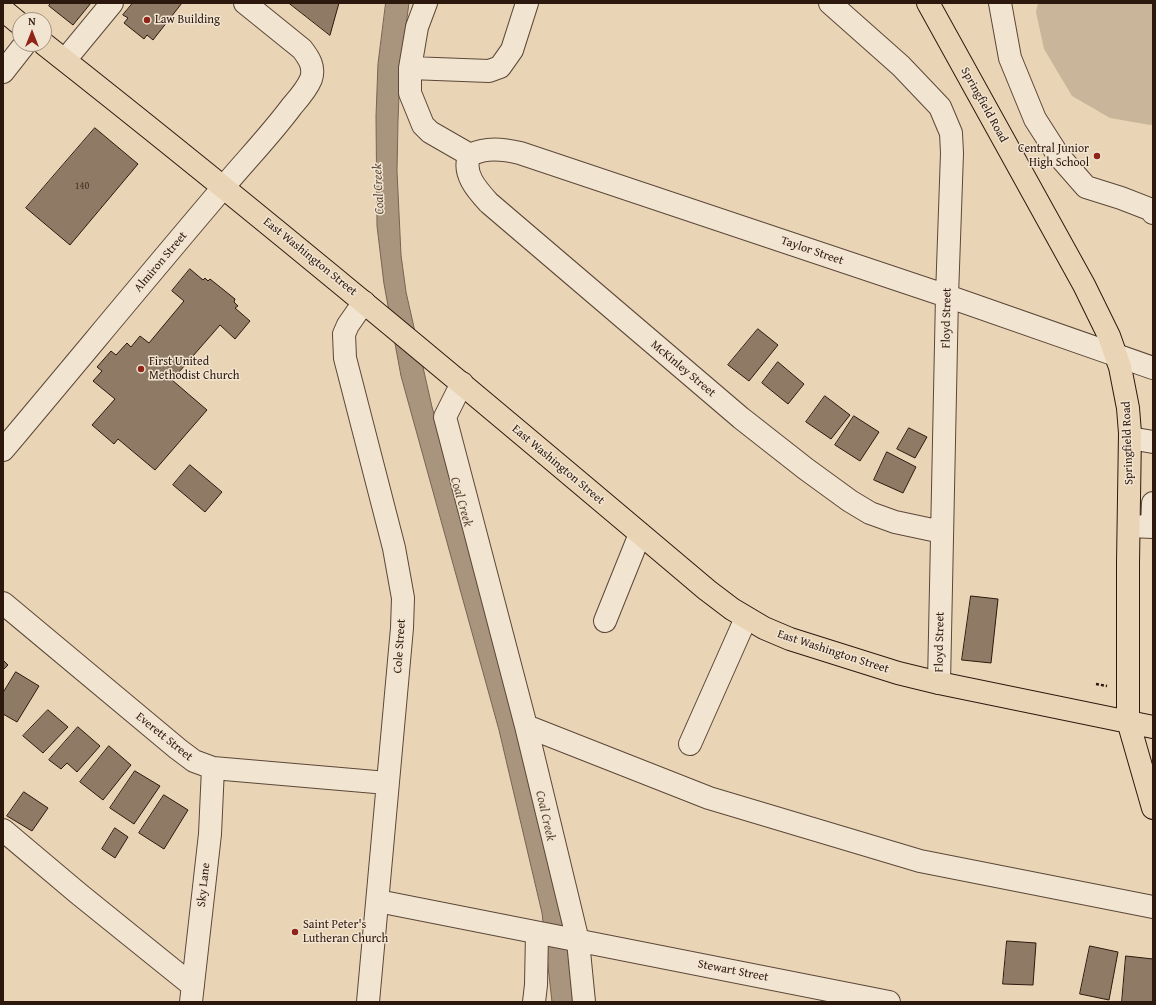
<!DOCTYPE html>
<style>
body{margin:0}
#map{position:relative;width:1156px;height:1005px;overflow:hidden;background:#e9d5b6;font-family:"Gentium Book Plus",serif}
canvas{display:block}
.frame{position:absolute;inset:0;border:4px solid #2d180e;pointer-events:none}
.north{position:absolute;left:12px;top:12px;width:40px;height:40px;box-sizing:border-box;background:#f1e4d0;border:1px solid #a39282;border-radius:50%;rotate:0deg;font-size:11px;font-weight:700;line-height:16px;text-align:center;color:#2d180e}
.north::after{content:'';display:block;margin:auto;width:14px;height:18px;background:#8f2418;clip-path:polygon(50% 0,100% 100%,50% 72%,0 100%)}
</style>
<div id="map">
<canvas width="1156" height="1005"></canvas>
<div class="frame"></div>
<div class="north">N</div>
</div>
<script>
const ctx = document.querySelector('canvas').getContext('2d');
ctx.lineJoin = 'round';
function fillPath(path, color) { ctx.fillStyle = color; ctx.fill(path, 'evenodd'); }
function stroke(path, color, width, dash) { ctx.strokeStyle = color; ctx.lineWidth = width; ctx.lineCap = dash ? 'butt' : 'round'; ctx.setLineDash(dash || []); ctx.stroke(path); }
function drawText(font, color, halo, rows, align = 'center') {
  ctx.font = font + ' "Gentium Book Plus",serif'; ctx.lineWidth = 3; ctx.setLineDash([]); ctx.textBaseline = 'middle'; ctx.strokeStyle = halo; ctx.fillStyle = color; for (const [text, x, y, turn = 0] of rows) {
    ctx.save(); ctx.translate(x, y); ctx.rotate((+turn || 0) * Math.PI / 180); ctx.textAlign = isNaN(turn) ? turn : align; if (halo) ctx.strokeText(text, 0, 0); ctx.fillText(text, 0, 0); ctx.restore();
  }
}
fillPath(new Path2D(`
 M1038,3h115v121l-3,1 -40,-7 -38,-22 -28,-47 -8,-37z`), '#c9b599');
const water = new Path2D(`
 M386,3h23l-9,66 -2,52 -1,50 4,84 5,37 26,115 67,234 39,157 32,160 4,44h-22l-10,-89 -43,-183 -98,-354 -17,-92 -7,-58 -1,-110 2,-52z`);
fillPath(water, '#a9957d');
stroke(water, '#776351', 1);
const building = new Path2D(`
 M51,3h40l-18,22 -24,-19z
 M133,3h49l-29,37 -6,-5 -3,4 -20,-16 4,-5 -5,-3z
 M289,3h50l-9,32z
 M95,128l43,36 -68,81 -44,-37z
 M190,269l13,11 2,-2 3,3 2,-2 25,20 -1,3 4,4 -3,2 15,13 -15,18 -15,-14 -48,55 35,30 -52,60 -37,-31 -4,5 -22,-19 23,-26 -22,-18 9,-10 -5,-4 14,-16 5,4 11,-12 4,4 9,-11 9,7 35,-42 -12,-10z
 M758,329l20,16 -29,36 -21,-16z
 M778,362l26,22 -16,20 -26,-21z
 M825,396l25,19 -19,24 -25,-17z
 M854,416l25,16 -19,29 -25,-16z
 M909,428l18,9 -12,21 -18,-9z
 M887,452l29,15 -13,26 -29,-13z
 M190,465l32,27 -17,20 -32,-27z
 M971,596l27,3 -7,64 -29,-3z
 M3,660l5,5 -5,5z
 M16,672l23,14 -22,36 -14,-8v-21z
 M48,710l20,17 -25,26 -20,-17z
 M78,727l22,19 -23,26 -10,-9 -6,6 -12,-9z
 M109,746l22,19 -28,35 -23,-18z
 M135,771l25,15 -26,38 -24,-16z
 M24,792l24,16 -16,23 -25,-15z
 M164,795l24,15 -24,39 -25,-16z
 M115,828l13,9 -13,21 -13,-9z
 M1007,941l29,2 -3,42 -30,-1z
 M1090,946l28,6 -9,48 -29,-6z
 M1126,956l27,3v43h-31z`);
fillPath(building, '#8f7a65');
stroke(building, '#2d180e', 1);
const minor = new Path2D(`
 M426,3l-9,24 -7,41v25l13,32 7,7 40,23
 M830,3l71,63 39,41 11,26 1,20 -5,143 -8,387
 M1000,3l10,55 25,61 23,36 28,32 35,11 31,12 1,3
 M65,60l47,-57
 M410,68l79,3 11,-4 12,-17 15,-47
 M3,72l22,-28
 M470,155c16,-8 33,-6 50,-2l427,143 206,72
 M470,155c-9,18 8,36 19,48l252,215 65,51 44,32 20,12 25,9 47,10
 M364,302l-16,23 -4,9 1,24 49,190 9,50 -1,30 -34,374
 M462,383l-17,34 81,309 52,215 6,61
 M1130,438l23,4
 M3,450c75,-89 149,-179 224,-267 22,-26 45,-50 65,-77 7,-8 15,-17 19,-27 4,-12 -2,-21 -9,-30l-57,-46
 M1129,526l24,1
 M1152,527l1,-24
 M3,603l175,146 16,12 19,7 174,15
 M605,621l35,-87
 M526,726l183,72 211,63 233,46
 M690,744l56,-126
 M3,830l76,64 114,92
 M378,901l511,101
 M191,1002l19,-168 3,-66
 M534,1002l2,-17 1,-52`);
const major = new Path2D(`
 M928,3l156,282 25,51 11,31 8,41 2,25 -2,130v158l25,87
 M3,10l17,14
 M44,44c225,177 444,361 663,546l25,19 32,19 26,11 108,34 41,10 214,44`);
stroke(minor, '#5c4738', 24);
stroke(major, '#2d180e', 24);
stroke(new Path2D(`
 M1096,684l11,2`), '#2d180e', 2.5, [3, 2]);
stroke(minor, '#f1e4d0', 22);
stroke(major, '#e9d5b6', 22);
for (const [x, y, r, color] of [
 [147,20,4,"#8f2418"],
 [1097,156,4,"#8f2418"],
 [141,369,4,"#8f2418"],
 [295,932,4,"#8f2418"]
]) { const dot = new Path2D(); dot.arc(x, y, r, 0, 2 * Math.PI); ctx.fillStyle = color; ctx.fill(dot); stroke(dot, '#f1e4d0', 1.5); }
drawText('10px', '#463024', null, [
 ["140",82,186]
]);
drawText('12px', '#2d180e', '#f1e4d0', [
 ["Law Building",155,20],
 ["Central Junior",1089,149,"right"],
 ["High School",1089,163,"right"],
 ["First United",149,362],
 ["Methodist Church",149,376],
 ["Saint Peter's",303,925],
 ["Lutheran Church",303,939]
], 'left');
drawText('12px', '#2d180e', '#f1e4d0', [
 ["Springfield Road",984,105,61],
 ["Taylor Street",812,251,19],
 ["East Washington Street",310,257,39],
 ["Almiron Street",161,262,-50],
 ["Floyd Street",947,318,-89],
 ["McKinley Street",683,369,40],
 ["Springfield Road",1128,443,-92],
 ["East Washington Street",558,465,40],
 ["Floyd Street",940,642,-89],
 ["Cole Street",400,646,-86],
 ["East Washington Street",833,652,18],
 ["Everett Street",164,737,39],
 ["Sky Lane",204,885,-84],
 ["Stewart Street",733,971,11]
]);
drawText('italic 13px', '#5f4a3a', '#f1e4d0', [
 ["Coal Creek",379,189,-93],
 ["Coal Creek",461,502,74],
 ["Coal Creek",545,816,77]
]);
</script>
